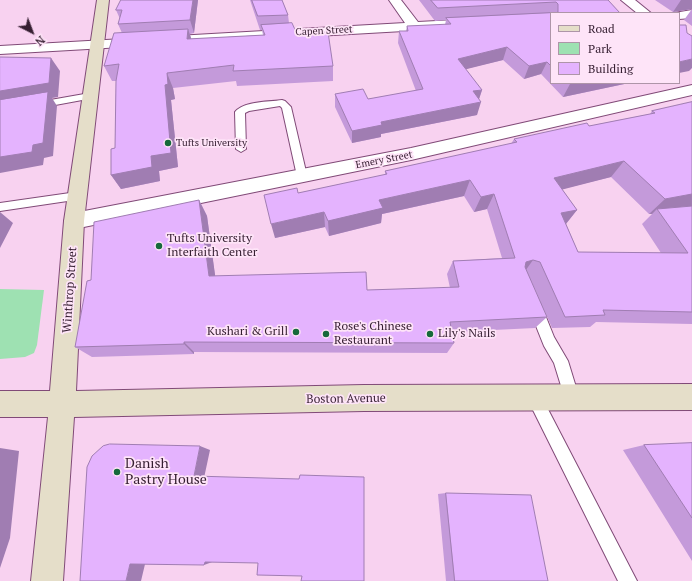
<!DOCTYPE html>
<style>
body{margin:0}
#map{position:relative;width:692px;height:581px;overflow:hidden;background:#f8d2f0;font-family:"PT Serif",serif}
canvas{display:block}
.legend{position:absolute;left:550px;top:12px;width:130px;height:72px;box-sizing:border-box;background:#fee4f8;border:1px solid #ae95a8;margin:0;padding:5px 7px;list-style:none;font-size:12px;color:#351e31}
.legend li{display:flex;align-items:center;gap:8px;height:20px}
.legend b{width:20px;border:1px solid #ae95a8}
.north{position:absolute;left:12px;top:12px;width:40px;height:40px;-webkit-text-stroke:3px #fee4f8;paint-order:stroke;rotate:138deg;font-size:11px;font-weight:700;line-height:16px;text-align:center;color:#351e31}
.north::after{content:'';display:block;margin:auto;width:14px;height:18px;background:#351e31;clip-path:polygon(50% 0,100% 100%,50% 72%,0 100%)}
</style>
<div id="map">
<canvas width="692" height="581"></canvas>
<ul class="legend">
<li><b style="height:5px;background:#e5dec9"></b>Road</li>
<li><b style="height:11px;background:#9ee1b2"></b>Park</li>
<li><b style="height:11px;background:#e4b3fe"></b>Building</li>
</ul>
<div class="north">N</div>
</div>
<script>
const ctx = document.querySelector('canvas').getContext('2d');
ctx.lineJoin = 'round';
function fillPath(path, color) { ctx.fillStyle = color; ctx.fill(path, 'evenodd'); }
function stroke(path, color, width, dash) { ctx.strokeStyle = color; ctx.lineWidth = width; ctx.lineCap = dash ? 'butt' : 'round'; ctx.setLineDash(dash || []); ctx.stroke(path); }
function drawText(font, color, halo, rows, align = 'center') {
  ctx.font = font + ' "PT Serif",serif'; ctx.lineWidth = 3.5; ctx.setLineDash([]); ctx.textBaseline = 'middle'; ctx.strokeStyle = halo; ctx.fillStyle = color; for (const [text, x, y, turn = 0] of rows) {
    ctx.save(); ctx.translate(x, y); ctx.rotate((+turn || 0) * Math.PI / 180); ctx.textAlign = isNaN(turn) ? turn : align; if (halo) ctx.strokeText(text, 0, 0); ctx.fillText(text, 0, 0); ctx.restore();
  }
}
fillPath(new Path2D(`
 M0,289l44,1 -7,55 -3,8 -9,4 -25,2z`), '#9ee1b2');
const lane = new Path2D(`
 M90,93l5,3 -2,2 -54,10 -5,-3 5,-3z
 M282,100l3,1 6,6 16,69 -1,3h-8l-1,-3 -15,-68 -2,-2 -31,5 -4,2 1,36 -5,3 -5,-3 -1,-37c9,-11 33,-10 47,-12z
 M77,192l4,1 2,3 -2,3 -81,12v-8z
 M535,300l5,2 14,35 14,24 11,36 -3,5 -5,3 -5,-3 -12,-39 -10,-17 -16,-40 2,-4z
 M534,389l5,3 98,189h-19l-89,-179 -3,-5 3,-5z`);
const street = new Path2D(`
 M389,0h12l17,22 56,-3 5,1 2,3 -2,3 -5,1 -474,27v-8l405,-23z
 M621,0h14l16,13h-14z
 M692,10v8l-13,1v-6h-5z
 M692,85v10l-281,65 -337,69 -7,-3 -3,-5 3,-5 7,-3 337,-65z`);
const secondary = new Path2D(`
 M97,0h12l-25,221 -8,170 288,-6 328,-1v26l-328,1 -290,6 -11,164h-32l17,-164h-48v-26h50l14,-170z`);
stroke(lane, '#804a77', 2);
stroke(street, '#804a77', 2);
stroke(secondary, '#804a77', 2);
fillPath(lane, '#fff');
fillPath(street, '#fff');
fillPath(secondary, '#e5dec9');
fillPath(new Path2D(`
 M121,0h77l-4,33 -4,1 1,5 72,-4 -1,-5h-2l-10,-30h32l6,15 1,8 8,11 36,32v15l-96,5 -1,-5 -63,7 2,11 -4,1 7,67 -19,4 1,10 -39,8 -10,-14 4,-27 1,-67h-4l-8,-15 18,-33 -4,-9 2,-5 -4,-9z
 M419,0h189l12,13h-69v70h78l-66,14 -22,-23 -17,5 -21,-19 -38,9 17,21 -3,9 -2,16 -96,19v3l-29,6 -17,-36v-13l33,5 48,-8 -18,-48 1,-12h7l1,-5 38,-1 1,-5 -11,1z
 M655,0h37v26l-8,-6 8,-11 -19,3z
 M692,102v222l-96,-2 -6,5 -38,1 -23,-53 18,42 -12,11 -83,4 2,11 -7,10 -253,-1v2l-102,3 -17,-10 16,-67 108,-80 8,16 8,60 152,14 83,-2 -3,-14 6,-13 49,-3 -15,-49 -13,3 -10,-16 -82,18 -1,9 -52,13 -4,-9 -50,11 23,-45 87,-18v-4l126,-27 3,-5 75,-13 61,-12 2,-3zM611,177l38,37h3l-10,10 19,29 -83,-1 -12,-28 11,-14 -15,-21z
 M692,443v118l-69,-111 21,-5z
 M446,493l102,88h-102l-8,-87z`), '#c49ada');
fillPath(new Path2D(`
 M193,0h5l-4,33 -4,-13z
 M681,0h11v9l-19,3z
 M188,29l5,15 -6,-5z
 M507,47l-4,13 -48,12 3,-13z
 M51,58l9,13 -2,26 -6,1 5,8 -4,50 -9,2 -1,7 -43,8v-82z
 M692,59v9l-3,3 -10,2v-11z
 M547,62l-6,12 -17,5 5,-13z
 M167,73l6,15 2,11 -4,1 7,67 -19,4 1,10 -39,8 -10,-14 40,-19z
 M575,83h54l-66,14 7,-13z
 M482,90l-4,12 -5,-11z
 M481,102l-4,13 -96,19v3l-29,6v-12l29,-9z
 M624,161l-13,16 -66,17 9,-16z
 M470,180l-6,16 -82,18 -1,9 -52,13 -1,-15 51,-21z
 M494,194l-7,15 -13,3 7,-15z
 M692,194v12l-35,3 -5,5h-3l16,-15z
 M199,200l8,16 10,73 -8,-13z
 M577,210l-12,15 -4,-12z
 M0,212l13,11 -13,25z
 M324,212l1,15 -50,11 -4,-14z
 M533,260l-10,14 3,-12z
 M184,342l10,10v2l-10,-10z
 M200,446l10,4 -6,28 -10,-2z
 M0,448l19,3 -9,87 -10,30z
 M146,560l-5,21h-15l4,-17z
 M215,561l-11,4 1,-3z`), '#a07db2');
const building = new Path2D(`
 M121,0h72l-3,20 -72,4 4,-14h-6z
 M252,0h30l6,15 -30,1z
 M431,0h177l12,13h-64l2,-1v-8l-2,-2 -118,6z
 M551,13v53l-4,-4 -18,4 -22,-19 -49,12 24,31 -9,1 8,11 -100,20 1,3 -30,6 -17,-37 28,-5 5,10 55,-10 -24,-58h9l-1,-5 44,-2 -5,-6z
 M292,23l5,11 31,-2 5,34 -100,5 1,-6 -67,8 1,11 -3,1 6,68 -20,3 1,11 -41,8v-26l4,-1 1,-67 3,-17 -15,2 10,-33 74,-4 -1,10 78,-4 -4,-10z
 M679,25h7l1,8 5,3v23l-13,3z
 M0,57l51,1 -2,25 -49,8z
 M48,92l-5,51 -10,2 -1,7 -32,5v-57z
 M692,102v92l-27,5 -41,-38 -70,17 23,32 -16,3 17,39 110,1 -31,-44 35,-3v106l-89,-2 2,5 -40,2 -25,-55 -7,-2 -7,2 -1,5 22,50 -97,5 4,21 -270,-1v2l-109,3 12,-66 4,-1 3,-58 105,-22 10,76 157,-4 1,18 92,-3 -6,-26 62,-3 -21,-64 -13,3 -11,-17 -91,20 4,8 -55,13 -4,-9 -53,12 -7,-29 33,-7 1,5 89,-19 -2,-3 132,-29 -3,-3 73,-16 2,3 66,-13 -3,-2z
 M692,443v75l-48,-73z
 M110,444l90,2 -6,30 105,3 1,-4 64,2v104h-63l1,-5 -45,-1 1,-12 -53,-1 -1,3 -74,-1 -4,17h-46l7,-114 5,-11 11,-10z
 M446,493l85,2 17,86h-93z`);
fillPath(building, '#e4b3fe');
stroke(building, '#a07db2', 1);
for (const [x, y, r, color] of [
 [168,143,4,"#15693a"],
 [159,246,4,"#15693a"],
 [296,332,4,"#15693a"],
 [326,334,4,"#15693a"],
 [430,334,4,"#15693a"],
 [117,472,4,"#15693a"]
]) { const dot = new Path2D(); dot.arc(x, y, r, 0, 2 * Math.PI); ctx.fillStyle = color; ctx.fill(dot); stroke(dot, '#fee4f8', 1.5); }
drawText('10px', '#351e31', '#fee4f8', [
 ["Capen Street",324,31,-3],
 ["Emery Street",384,160,-11]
]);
drawText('10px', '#351e31', '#fee4f8', [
 ["Tufts University",176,143]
], 'left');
drawText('12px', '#351e31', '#fee4f8', [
 ["Tufts University",167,239],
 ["Interfaith Center",167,253],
 ["Rose's Chinese",334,327],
 ["Restaurant",334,341],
 ["Kushari & Grill",288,332,"right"],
 ["Lily's Nails",438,334]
], 'left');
drawText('12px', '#351e31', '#fee4f8', [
 ["Winthrop Street",70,290,-86],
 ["Boston Avenue",346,399,-1]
]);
drawText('14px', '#351e31', '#fee4f8', [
 ["Danish",125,464],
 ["Pastry House",125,480]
], 'left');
</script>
